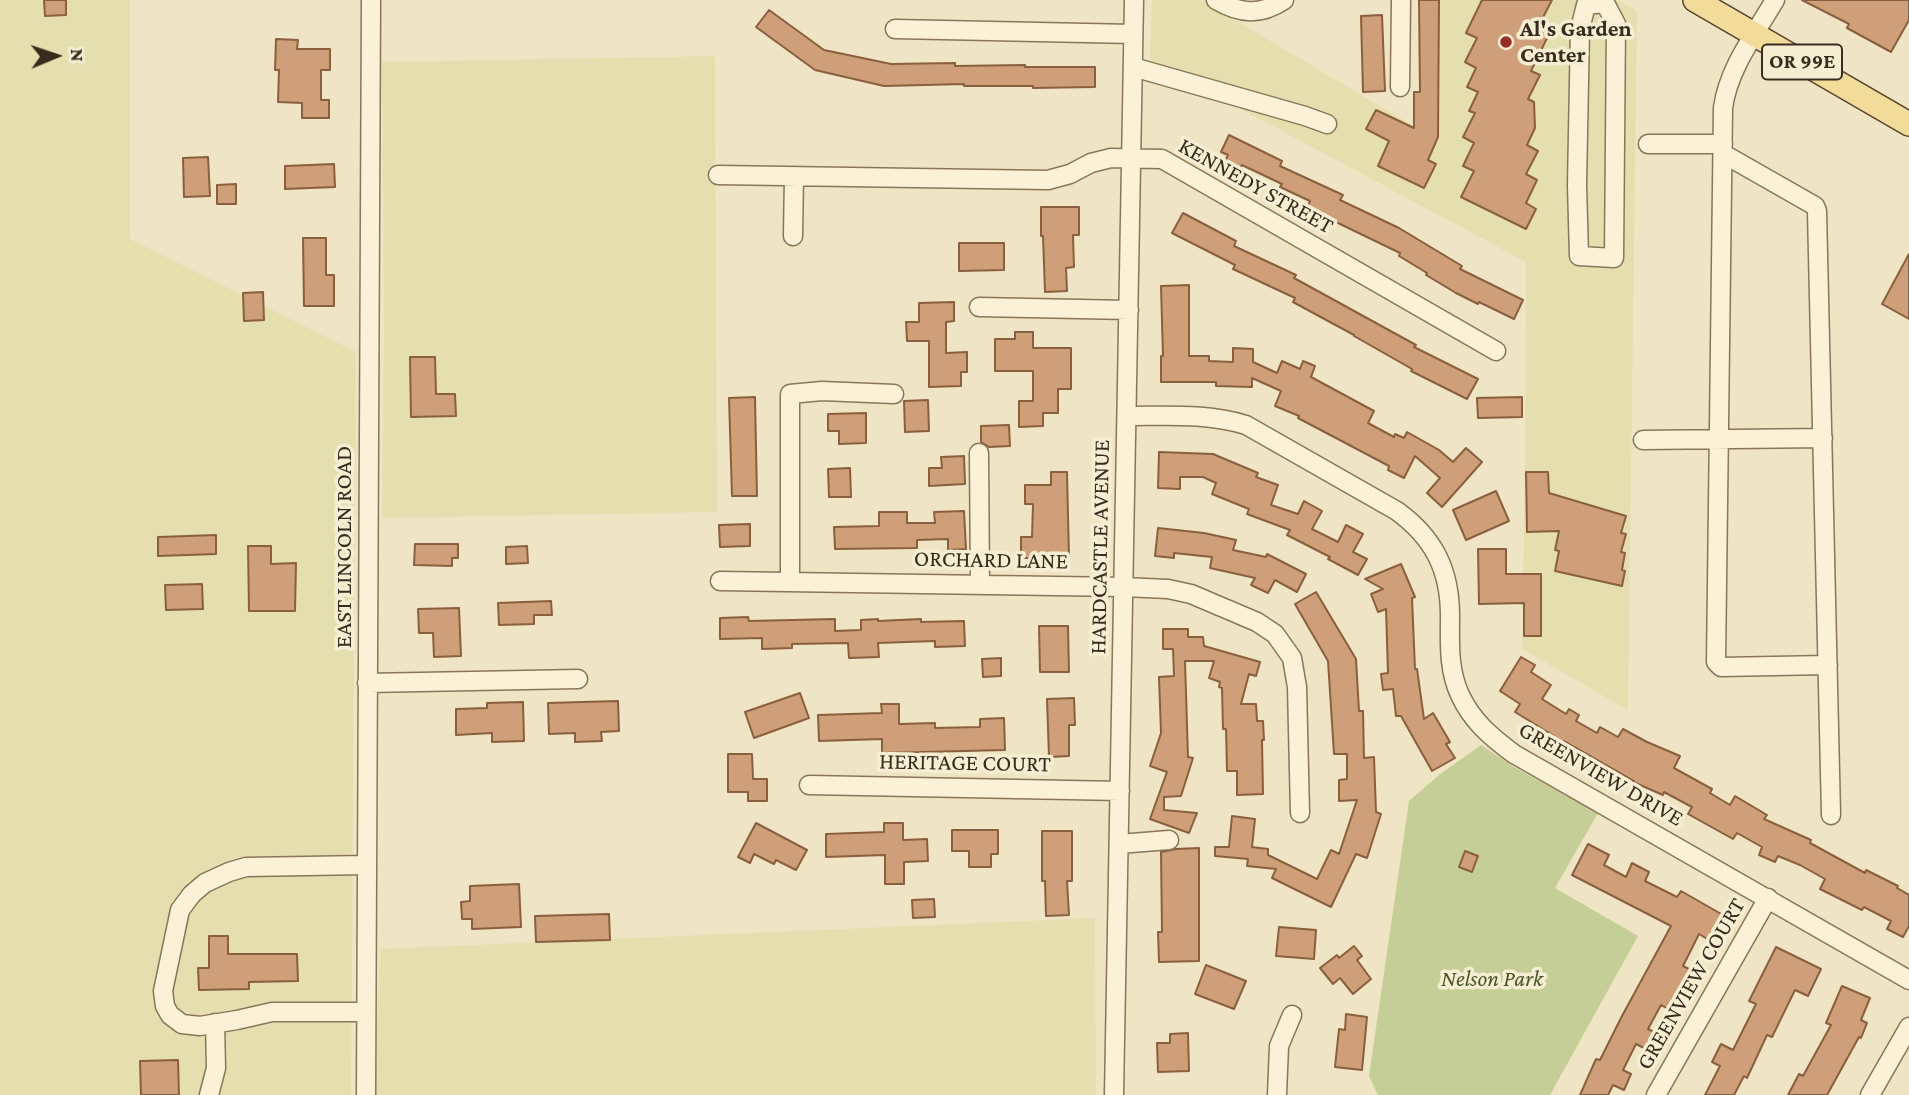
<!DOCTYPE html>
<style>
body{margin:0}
#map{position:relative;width:1909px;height:1095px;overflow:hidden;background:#efe4c3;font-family:"Crimson Pro",serif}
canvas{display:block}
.north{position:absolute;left:21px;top:21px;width:70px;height:70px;-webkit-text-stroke:5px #f6eed3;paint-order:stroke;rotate:88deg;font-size:19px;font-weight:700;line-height:28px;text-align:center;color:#392c1e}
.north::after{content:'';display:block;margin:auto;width:24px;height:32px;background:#392c1e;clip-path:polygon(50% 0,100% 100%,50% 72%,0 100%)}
</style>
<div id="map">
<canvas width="1909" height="1095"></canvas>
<div class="north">N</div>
</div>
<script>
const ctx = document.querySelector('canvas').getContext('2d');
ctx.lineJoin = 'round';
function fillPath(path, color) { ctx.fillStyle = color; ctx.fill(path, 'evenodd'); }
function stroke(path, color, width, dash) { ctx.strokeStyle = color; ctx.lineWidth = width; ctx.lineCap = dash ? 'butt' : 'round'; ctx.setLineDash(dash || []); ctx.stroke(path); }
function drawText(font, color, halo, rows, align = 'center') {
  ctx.font = font + ' "Crimson Pro",serif'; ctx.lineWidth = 7; ctx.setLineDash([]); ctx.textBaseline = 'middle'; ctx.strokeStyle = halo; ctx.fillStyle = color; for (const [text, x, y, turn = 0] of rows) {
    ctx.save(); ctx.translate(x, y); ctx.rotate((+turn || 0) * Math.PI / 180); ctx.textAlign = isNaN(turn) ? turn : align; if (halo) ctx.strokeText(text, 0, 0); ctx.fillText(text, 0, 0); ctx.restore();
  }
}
fillPath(new Path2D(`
 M0,0h130v239l226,113 -5,743h-351z
 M1152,0h49l238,141 1,-141h179l18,11 -9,699 -106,-61 3,-182 1,-205 -376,-202z
 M715,56l2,456 -335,6 2,-178 -2,-278z
 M1095,918l1,177h-722l6,-146z`), '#e5dfb0');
fillPath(new Path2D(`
 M1481,745l33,22 84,46 -43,75 83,48 -88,159h-172l-9,-19 40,-275 30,-26z`), '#c5ce96');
const building = new Path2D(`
 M44,0h22v15l-21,1z
 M1419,0h20l-1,137 -10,23 8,4 -12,24 -46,-22 11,-25 -23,-12 10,-19 38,18v-36h6z
 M1482,0h70l-13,25 12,5 -20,41 9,4 -12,24 6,3 1,26 -8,17 11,6 -12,23 11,6 -11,23 10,6 -10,20 -65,-32 13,-26 -11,-5 11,-23 -11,-6 12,-24 -6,-2 9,-19 -11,-5 9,-19 -11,-6 12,-24 -11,-5z
 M1802,0h107v20l-18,32 -44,-24 2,-4z
 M769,10l55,40 67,14 64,-1v3l70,-1v2h70v20l-62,1v-2h-69v-2l-80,2 -69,-16 -59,-43z
 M1382,15l3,76 -22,1 -2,-76z
 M276,39l22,1 -1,9h33v21h-9v30h8v18h-27v-15l-24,-1 1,-32h-4z
 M1229,135l53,26 -2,5 63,29 -3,5 59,28 63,38 -2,3 63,31 -9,19 -35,-17 -1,2 -22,-11 -30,-18 1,-2 -28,-17 1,-3 -93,-45 3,-7 -30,-14 2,-3 -40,-19 -2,3 -15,-7 3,-6 -7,-3z
 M208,157l2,39 -26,1 -1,-39z
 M334,164l1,23 -50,2v-23z
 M236,184v20h-19v-19z
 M1041,207h38v28h-6l1,32 -8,1 1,23 -22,1 -2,-56h-2z
 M1183,213l53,28 -2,5 62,29 -2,3 122,67 -2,2 64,32 -11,20 -56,-28 1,-2 -58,-33v-1l-61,-33 2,-4 -62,-29 2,-4 -63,-32z
 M303,238h23v37h8v31h-30z
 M959,243h45v27l-45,1z
 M1909,254v65l-27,-15z
 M1189,285v71h20v5l24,1v-14l20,1v13l24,11 5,-12 18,8 3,-8 12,5 -4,11 63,34 -6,12 26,14 1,-3 9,4 3,-6 32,18 14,12 13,-14 16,14 -40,45 -15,-14 13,-15 -25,-22 -11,22 -16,-8 1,-4 -91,-48 1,-2 -24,-10 6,-15 -29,-13v9l-36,-1v-4h-55v-26h2l-2,-70z
 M263,292l1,28 -20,1 -1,-28z
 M954,302v19l-8,1v31l21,-1v20h-6v14l-32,1v-46h-22l-1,-19h13v-19z
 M1015,332h18v16h38v41h-13v24h-15v13l-24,1v-26h14v-30h-38v-32h20z
 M410,357h25l1,37h19l1,22 -45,1z
 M755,397l2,99h-25l-3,-98z
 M1522,397v20l-44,1 -1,-20z
 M928,400l1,31 -24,1 -1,-31z
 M866,413v30l-27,1v-13h-11v-17z
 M1009,425l1,21 -21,1 -8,-5v-16z
 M1159,452l54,2 45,19 -2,4 22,8 -7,20 27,9 6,-13 18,10 -10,18 26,13 8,-17 17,9 -10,18 14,7 -9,16 -30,-16 2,-2 -43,-22 3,-5 -43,-16 2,-5 -37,-15 4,-11 -13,-6h-23v12l-22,-1z
 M964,456l1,28 -36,2v-18h13l-1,-11z
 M850,468l1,29h-22l-1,-28z
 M1051,472h16l2,86h-48v-21h11l1,-33h-8v-19h26z
 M1526,472h22l1,21 77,23 -5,17 5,1 -5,18 4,1 -3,17 3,1 -3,15 -67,-15 4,-20 -4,-1 4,-19 -32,1z
 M1496,491l13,30 -43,19 -13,-30z
 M964,511l2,38 -18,1v-11l-31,1v8l-82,1 -1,-22 45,-1v-14h28v11h28l-1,-11z
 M750,524v22l-30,1 -1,-22z
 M1158,528l46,5 32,7 -3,10 33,7 1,-3 39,20 -9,18 -22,-12 -7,13 -17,-8 4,-7 -45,-10 2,-11 -38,-4v5l-19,-2z
 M216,535v19l-58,2v-19z
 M415,544h43v14h-6v8l-38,-1z
 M248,546h23v18l25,-1 -1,48h-46z
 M527,546l1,17 -22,1v-17z
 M1478,549h28v25h35v62h-17v-33l-45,1z
 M1401,564l14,33 -3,1 3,71h2l7,50 9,-6 17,29 -4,2 9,14 -23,13 -31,-55h-5l-3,-27 -10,1 -2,-16 7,-1 -2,-64 -8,3 -7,-18 12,-5 -18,-10z
 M202,584l1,25 -37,1 -1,-25z
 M1316,592l40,67 3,52h4l1,47 10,-1 2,55 5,2 -14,44 -11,-4 -25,53 -59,-29 4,-9 -29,-3 1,-7 -33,-3v-9h14l3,-31 23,3 -3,28 16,2v6l49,24 14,-29 8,4 18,-54 -18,1v-21l8,-1v-25h-13l-6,-93 -33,-57z
 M551,601l1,14h-18v9l-35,1 -1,-22z
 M459,608l2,48 -27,1 -1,-24h-14l-1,-24z
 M748,617l1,4 86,-2v12l26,-1v-10l17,-1v2l43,-2v3l43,-1 1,25 -30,1v-6l-57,2 1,14 -30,1 -1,-15 -56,1v4l-30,1v-11l-42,1v-21z
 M1039,626h29l1,46h-29z
 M1163,629h25v8h15l1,9 56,16 -4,14 -7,-2 -8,30h15l1,17h6l1,19h-2l1,54 -26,1v-24h-10l-1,-42h-3l-1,-41 -3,-1 1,-5 -11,-4 5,-17h-29l3,96 5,1 -12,38 -17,1v13l33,3 -8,20 -39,-14 17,-47 -17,-6 11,-33 -2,-56 15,-1 -1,-27h-10z
 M1521,657l14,8 -4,7 20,13 -9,14 24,15 3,-5 10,6 -3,6 21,12 3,-6 18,10 5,-8 24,13 33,14 -6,12 38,21 -2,4 20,12 5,-9 32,19 -3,4 47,21 -1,3 55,30 1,-3 32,16 -1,2 12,7v31l-6,11 -16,-8 4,-8 -27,-14 -2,3 -42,-21 5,-10 -25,-14 -22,-9 -3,6 -16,-7 3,-8 -25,-14 -4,6 -45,-25 4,-7 -28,-15 -1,3 -30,-13 1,-1 -70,-40 -3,6 -10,-6 3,-5 -39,-24 5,-8 -20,-13z
 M1001,658v18l-18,1 -1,-18z
 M800,693l9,25 -55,20 -9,-26z
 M1074,698l1,27h-6v31l-20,1 -2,-58z
 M618,701l1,30 -18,1 1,9 -27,1v-9l-26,1 -1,-31z
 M523,702l1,39 -32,1v-9l-36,2v-26l31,-1v-5z
 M881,704h18v20l36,-1v5l45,-1v-8l24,-1 1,32 -123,3v-14l-63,2 -1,-26 64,-2z
 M728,754h24l1,25h14v22h-19v-9h-20z
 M756,823l51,27 -11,20 -20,-10 -2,4 -20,-10 -4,9 -12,-6z
 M884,823h19v17l24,-1 1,22 -24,1v22h-19v-29l-59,2v-23l58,-2z
 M952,830h46v24h-7v13h-22v-16h-17z
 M1042,831h30v50h-5l2,34 -23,1 -1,-35h-3z
 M1588,844l21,11 -5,10 22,12 6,-14 17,9 -4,9 32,16 4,-6 42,24 -14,25 -10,-6 -16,32 8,4 -21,40 -9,-5 -13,24 8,4 -8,17 -12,-6 -13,26 8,4 -7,16 -11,-5 -5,10h-28l16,-36 4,1 22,-44 49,-90 -99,-51z
 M1199,848v113l-40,1 -1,-30h4l-1,-80 15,-3z
 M1465,851l13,5 -6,16 -13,-5z
 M519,884l2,43 -49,2v-10h-10l-1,-17 9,-1v-15z
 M934,899l1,18 -22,1 -1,-18z
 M609,914l1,26 -74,2 -1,-26z
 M1279,927l37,3 -2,29 -38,-3z
 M209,936h19v18h69l1,27 -49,1v7l-50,1 -1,-22h11z
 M1354,946l8,10 -5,4 14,19 -18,15 -13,-16 -7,6 -13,-16 17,-13 2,3z
 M1776,947l45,22 -13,27 -13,-6 -23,47 -5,-2 -20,43 -3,-2 -10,19h-29l15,-29 -8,-4 9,-18 12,6 23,-46 -7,-3z
 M1206,965l40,16 -12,28 -39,-15z
 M1842,986l28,12 -9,22 6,3 -6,15 -2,-1 -32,58h-39l11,-21 4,2 28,-51 -5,-2z
 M1346,1014l21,3 -5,53 -27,-3 4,-38 6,1z
 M1188,1033l1,38 -31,1 -1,-29h13v-9z
 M178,1060l1,35h-38l-1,-34z`);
fillPath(building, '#ce9f78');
stroke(building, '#8a5f3e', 2);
const minor = new Path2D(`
 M1216,0c24,14 44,16 68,0
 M1601,0l4,3 11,21 -2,234 -35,-2 -2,-71 3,-156 6,-24 19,-2
 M1775,0c-20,34 -47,69 -52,108l-7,554 5,5 107,-2
 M895,29l238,5
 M1133,67l172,49 22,8
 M1400,87l1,-87
 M1648,144h75
 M1723,156l6,1 86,49 2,5 14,604
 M718,175l330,5 22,-6 21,-11 20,-5 51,1 334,192
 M793,236l1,-60
 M979,307l150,3
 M1127,416c40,0 81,-3 119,9l151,86c37,27 53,59 53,105 0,27 -2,53 10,79 12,26 31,42 54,59l395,226
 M1643,440l180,-2
 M979,453l1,132
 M720,581l403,6 45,2 23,5 66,28 18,12 17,24 5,29 3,126
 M790,581v-187l32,-3 72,3
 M367,683l211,-4
 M809,785l311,6
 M1119,844l50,-4
 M366,1012h-94l-35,8 -37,6 -18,-2 -12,-9 -5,-9 -2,-15 17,-81 12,-16 13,-11 24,-11 17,-5 120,-2
 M209,1095l7,-27 -1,-45
 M366,1095l5,-1095
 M1114,1095l20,-1095
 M1277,1095l2,-49 13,-31
 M1656,1095l112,-197
 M1870,1095l39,-68`);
const major = new Path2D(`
 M1695,0l214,124`);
stroke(minor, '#8a7559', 21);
stroke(major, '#57432d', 26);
stroke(minor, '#faf1d6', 18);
stroke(major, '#f3db9a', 23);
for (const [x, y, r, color] of [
 [1506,42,7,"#9a2c28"]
]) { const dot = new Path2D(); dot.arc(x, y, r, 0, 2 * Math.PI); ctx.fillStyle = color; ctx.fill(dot); stroke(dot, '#f6eed3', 2.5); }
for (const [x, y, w] of [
 [1802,62,80]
]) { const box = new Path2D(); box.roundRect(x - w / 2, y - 17.5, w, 35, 5); ctx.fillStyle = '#f6eed3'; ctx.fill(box); stroke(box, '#392c1e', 2); }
drawText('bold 21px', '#392c1e', null, [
 ["OR 99E",1802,62]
]);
drawText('bold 23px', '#392c1e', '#f6eed3', [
 ["Al's Garden",1520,29],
 ["Center",1520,55]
], 'left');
drawText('23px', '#392c1e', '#f6eed3', [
 ["KENNEDY STREET",1256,186,29],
 ["EAST LINCOLN ROAD",344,547,-90],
 ["HARDCASTLE AVENUE",1100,547,-89],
 ["ORCHARD LANE",991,560,1],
 ["HERITAGE COURT",965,763,1],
 ["GREENVIEW DRIVE",1601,774,30],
 ["GREENVIEW COURT",1691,984,-60]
]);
drawText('italic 23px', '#475624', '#f6eed3', [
 ["Nelson Park",1492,979]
]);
</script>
